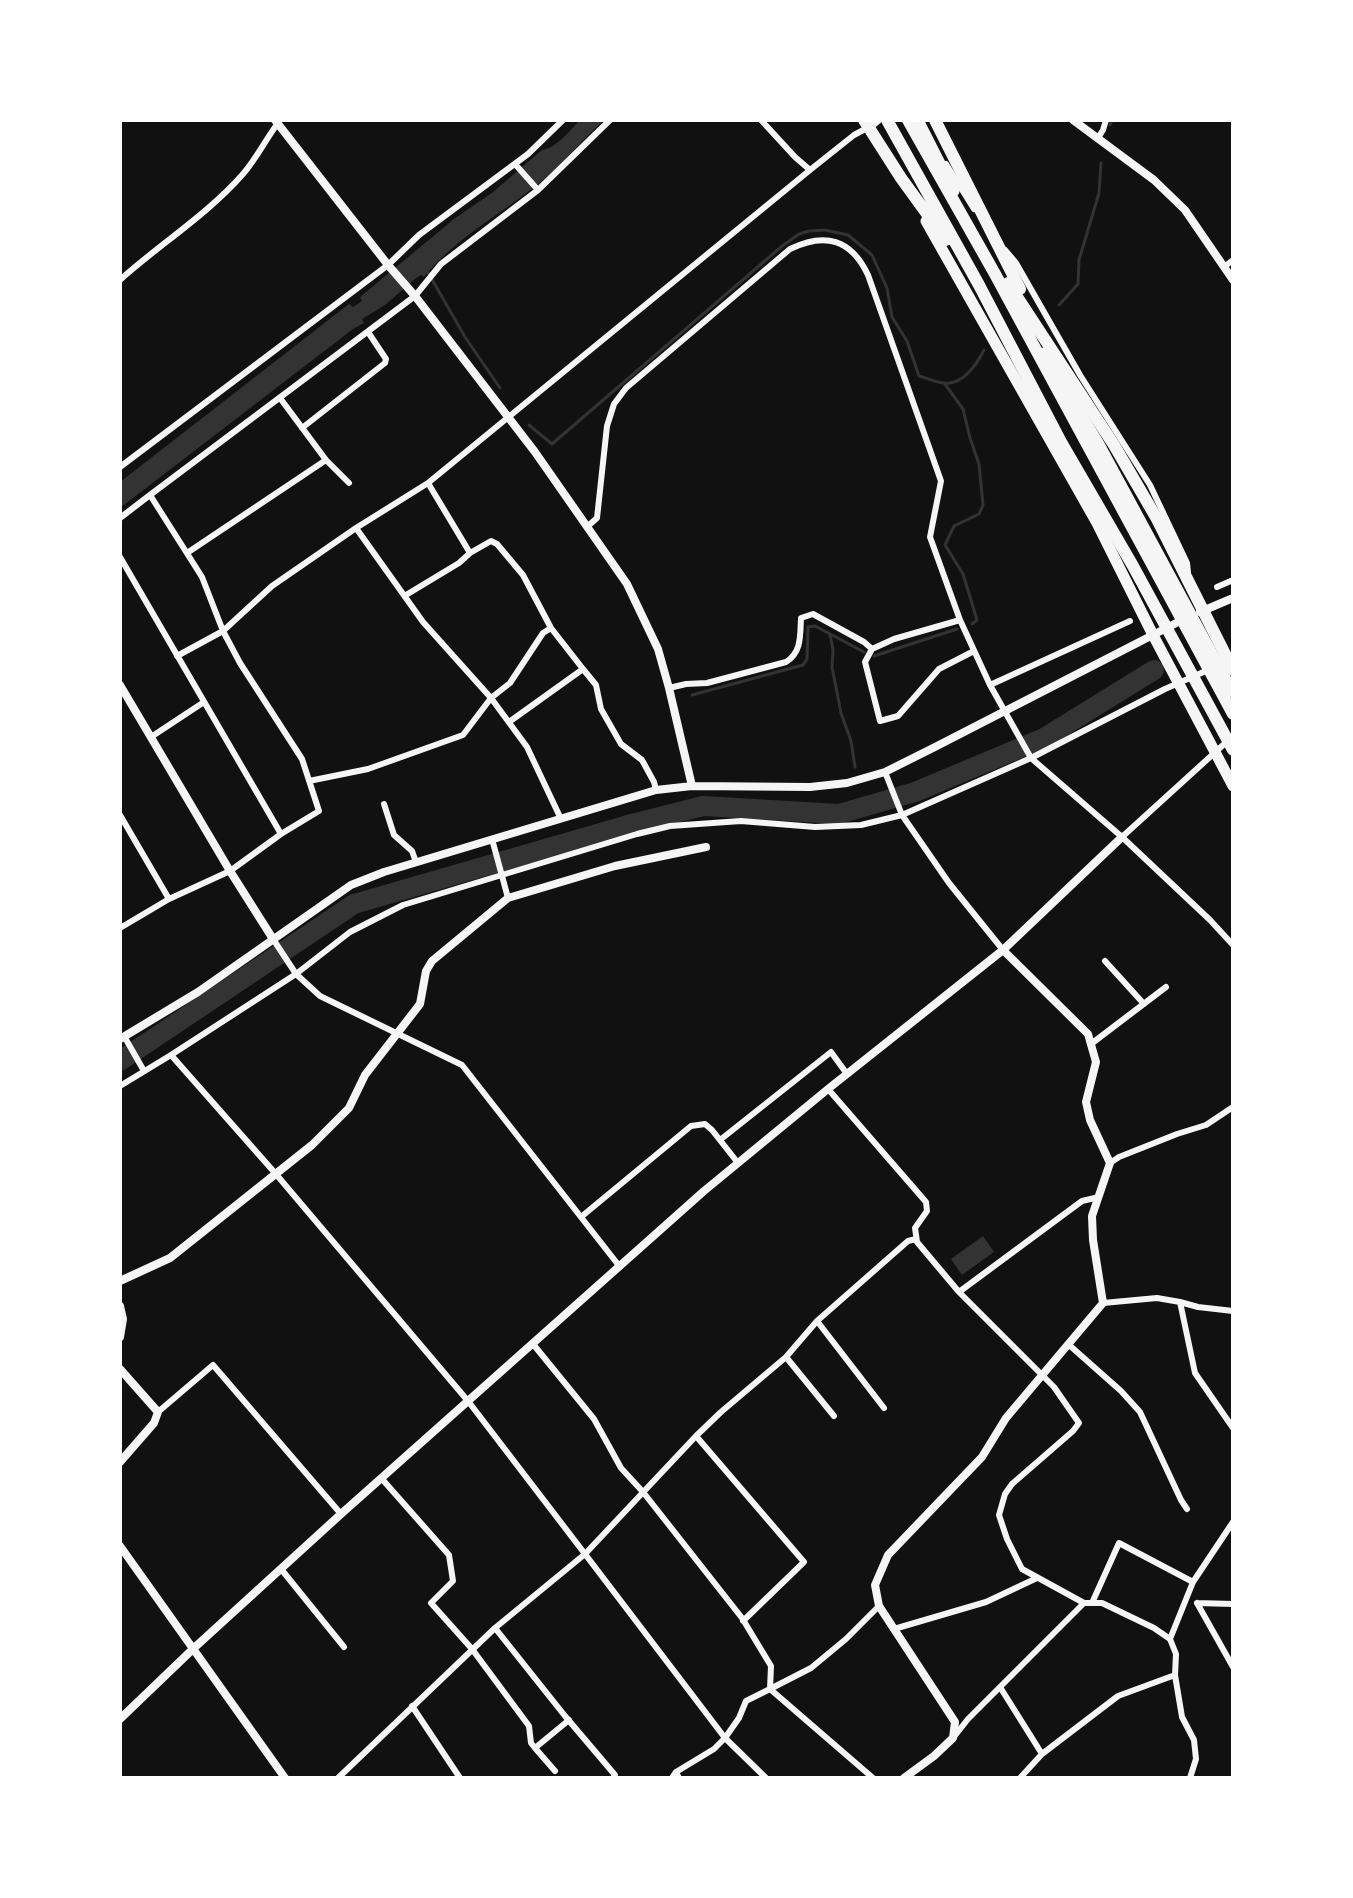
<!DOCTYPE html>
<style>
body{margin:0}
#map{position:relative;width:1353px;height:1898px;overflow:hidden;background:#111;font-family:"Source Serif 4",serif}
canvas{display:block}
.frame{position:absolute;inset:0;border:122px solid #fff;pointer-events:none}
</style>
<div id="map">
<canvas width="1353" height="1898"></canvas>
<div class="frame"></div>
</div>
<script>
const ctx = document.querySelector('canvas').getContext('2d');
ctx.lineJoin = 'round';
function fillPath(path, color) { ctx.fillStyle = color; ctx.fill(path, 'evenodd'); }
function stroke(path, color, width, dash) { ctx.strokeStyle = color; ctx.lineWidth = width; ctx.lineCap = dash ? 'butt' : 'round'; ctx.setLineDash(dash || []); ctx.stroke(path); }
fillPath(new Path2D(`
 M580,120h24c-24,22 -45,48 -71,68 -37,29 -79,52 -109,89l-3,-2 -5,3 -31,27 -23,14 2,4 -11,6 -233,179v-26l229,-178 4,3 9,-6 -2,-4 94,-78 39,-27 49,-42c15,-2 27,-19 38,-30z
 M983,1236l11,16 -32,23 -11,-16z`), '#333');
stroke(new Path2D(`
 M1110,125l2,-5
 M426,269l39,68 35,51
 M1059,305l19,-21 1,-24 20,-67 2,-30
 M945,384l18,25 7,29 9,26 4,41 -4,9 -25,12 -9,19 18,29 14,46 -5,4
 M529,425l23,19 229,-197 18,-13 10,-3 16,-1 23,5 24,20 15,33 5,29 15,24 12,35c8,2 18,7 26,7 18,2 32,-19 39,-33
 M830,634l3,16 -1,17 9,46 10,28 4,26
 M874,656l83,-27
 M692,695l111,-30 4,-6 1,-32 7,-1 49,26`), '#333', 3);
stroke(new Path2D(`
 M120,1061l234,-157 274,-79 75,-19 136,8 76,-22 129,-54 110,-68`), '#333', 20);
stroke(new Path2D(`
 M761,120l34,37 15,13
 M1098,138l5,-8 3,-10
 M515,164l23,26
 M946,164l28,45
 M1005,250l11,13 64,112 70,110 37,78 1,9
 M1224,267l9,-7
 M120,280c40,-36 87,-65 123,-106 13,-15 23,-35 35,-51
 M280,398l46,62 23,23
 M302,428l83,-65 1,-4 -18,-27
 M120,467l268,-202 31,-30 109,-81 35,-34
 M428,483l42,70
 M150,495l265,-199 26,-32 97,-74 72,-70
 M120,518l30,-23 52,82 21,54 17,32 62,96 17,52 -38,23 -51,37 -61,28 -49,29
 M588,526l9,-8 10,-92 7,-22 12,-16 164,-139c35,-17 61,-10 78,26l73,206 -11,56 30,83 30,65 41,73 91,79 88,83 23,25
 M356,528l67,94 68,76 36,49 34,72
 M187,553l139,-93
 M120,557l161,277
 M1217,587l16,-7
 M406,595l53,-32 11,-10 21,-12 6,3 26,31 28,53 32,41
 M872,649l-7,13 15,59 18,-5 41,-47 35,-18
 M177,656l46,-25 49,-45 84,-58 72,-45 382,-313 44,-35 15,-8
 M990,685l140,-64
 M669,688l17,-4 21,-1 79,-21c16,-10 14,-27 15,-44l12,-4 51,28 8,7 22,-10 66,-19
 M509,722l74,-53 13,16 5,24 20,35 21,16 12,22 2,8
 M151,737l53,-35
 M885,772l17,43 47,68 54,67
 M309,781l59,-12 95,-34 28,-37 19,-15 33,-50 8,-5
 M384,804l10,31 18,16 4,11
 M120,815l49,84
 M1122,837l111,-101
 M492,839l16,59
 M273,939l23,35 24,22 142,69 158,202
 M1105,961l39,43
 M124,1036l20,35
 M1091,1044l75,-57
 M171,1055l125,-81 54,-42 53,-27 234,-71 33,-8 71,-5 74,6 46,-2 41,-10 129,-57 134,-69 43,-19
 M120,1086l51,-31 104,118 193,228 117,153 -90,74 70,88 50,59 -2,3
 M828,1089l98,113 1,9 -12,17 2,14 42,50 95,95 25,36 -6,8 -61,53 -7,10 -6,21 8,24 15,30 62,34h18l52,25 16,11 6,15 -1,21 7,42 12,23 2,19 -6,19
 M720,1140l111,-88 16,22
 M1110,1163l9,-6 58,-23 29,-9 27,-18
 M581,1217l110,-91 14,-2 7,6 26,33
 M959,1292l123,-91 17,-4
 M1180,1302l18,5 35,4
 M1103,1303l54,-5 23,4 15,71 38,55
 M817,1321l67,87
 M533,1344l61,75 27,49 22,24 99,126 29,48 -1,23 41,-21 35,-29 33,-33
 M1068,1344l53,47 19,21 41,88 6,9
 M786,1357l48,59
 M158,1412l55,-47 128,149
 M696,1436l108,126 -61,59
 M382,1479l67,76 4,26 -22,22 41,46 57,77 2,17 4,5 34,-28
 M281,1569l63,78
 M1092,1603l27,-60 74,39
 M1197,1603l36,64
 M1197,1603l36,1
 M894,1629l92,-27 51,-24
 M1170,1639l23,-57 40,-60
 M1000,1687l42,67
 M412,1706l48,72
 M953,1738l15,-19 116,-116
 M535,1748l20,23
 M676,1772l38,-23 11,-11 41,40
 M338,1778l157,-150
 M672,1778l4,-6 3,6
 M873,1778l-103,-89 -24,12 -7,17 -14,20 -140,-184 111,-118 25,-24 65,-55 31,-36 91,-80 8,-2
 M1020,1778l22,-24 76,-58 57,-21`), '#f5f5f5', 6);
stroke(new Path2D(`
 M275,120l113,145 27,31 120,156 92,132 31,65 11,39 23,98
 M1073,120l81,60 31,30 48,70
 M872,125l6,-5
 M1200,612l33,-14
 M120,685l110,186 43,68
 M120,1039l78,-47 153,-107 33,-13 272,-82 36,-4 118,1 37,-4 38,-11 50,-25 249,-128
 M120,1281l50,-23 142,-113 37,-37 16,-33 55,-71 6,-33 6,-10 76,-63 107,-32 91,-19
 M120,1306l3,13 -3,18
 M120,1369l38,43 -4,11 -34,39
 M120,1546l165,232
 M120,1719l74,-71 147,-134 363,-323 124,-102 175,-139 119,-113
 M904,1778l30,-22 19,-18 2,-16 -76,-116 -4,-21 13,-30 94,-98 24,-39 97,-115 -10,-63 -1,-24 18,-53 -20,-43 -4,-18 10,-40 -8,-28 -85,-84`), '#f5f5f5', 8);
stroke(new Path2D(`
 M918,120l36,71
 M926,221l171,302 56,112 80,151
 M1044,353l55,91 134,248`), '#f5f5f5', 11);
stroke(new Path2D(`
 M864,120l37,58 45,62
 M887,120l92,165 82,157 72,124 100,184
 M908,120l87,154 238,440
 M935,120l85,169
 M1008,283l106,162 43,74 76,151`), '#f5f5f5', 12);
</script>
